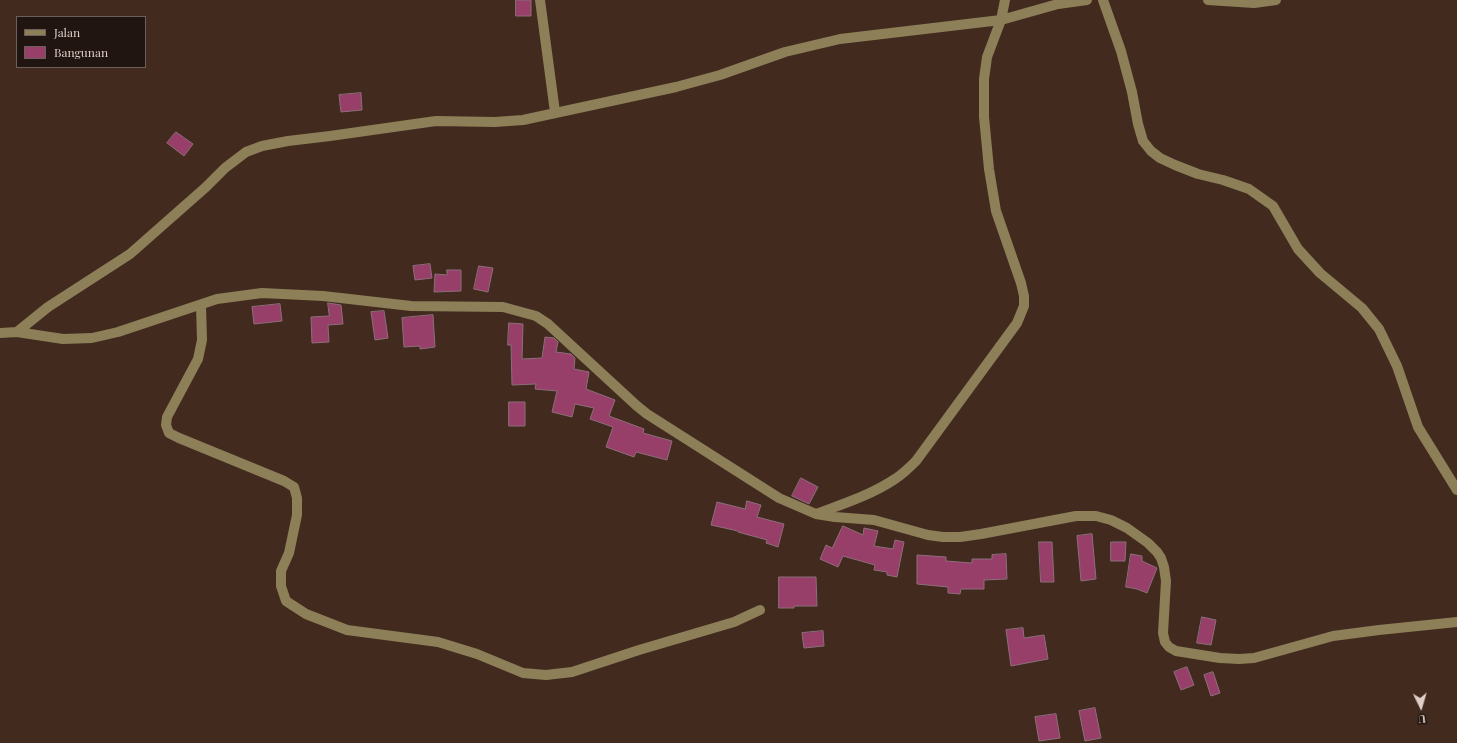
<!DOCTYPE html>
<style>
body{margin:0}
#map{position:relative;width:1457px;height:743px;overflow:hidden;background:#422a1f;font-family:"Playfair Display",serif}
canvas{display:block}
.legend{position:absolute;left:16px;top:16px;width:130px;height:52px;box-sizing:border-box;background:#211511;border:1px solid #6d5f5a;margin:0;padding:5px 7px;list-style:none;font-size:12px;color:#dfcfc8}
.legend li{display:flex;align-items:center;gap:8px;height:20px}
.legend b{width:20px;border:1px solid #6d5f5a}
.north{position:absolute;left:1401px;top:687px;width:40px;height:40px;-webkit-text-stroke:3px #211511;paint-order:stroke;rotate:175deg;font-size:11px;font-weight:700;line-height:16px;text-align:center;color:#dfcfc8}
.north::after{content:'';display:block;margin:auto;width:14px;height:18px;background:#dfcfc8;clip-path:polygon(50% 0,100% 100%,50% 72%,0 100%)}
</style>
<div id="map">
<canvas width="1457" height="743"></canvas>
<ul class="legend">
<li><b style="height:5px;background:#8d7f58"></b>Jalan</li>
<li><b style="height:11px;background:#973f69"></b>Bangunan</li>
</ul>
<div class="north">U</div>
</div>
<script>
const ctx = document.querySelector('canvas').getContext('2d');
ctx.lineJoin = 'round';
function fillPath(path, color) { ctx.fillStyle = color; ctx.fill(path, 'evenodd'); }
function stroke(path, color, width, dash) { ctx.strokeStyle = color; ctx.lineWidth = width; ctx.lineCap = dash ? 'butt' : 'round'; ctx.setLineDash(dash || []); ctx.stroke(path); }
const building = new Path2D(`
 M516,0h15v16h-15z
 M361,93l1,17 -21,2 -2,-17z
 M176,132l17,12 -9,12 -17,-13z
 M430,264l2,14 -17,2 -2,-14z
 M479,266l14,2 -5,24 -14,-3z
 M447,270h14v21l-27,1 1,-18 12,1z
 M328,303l13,2 2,19 -15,1 1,17 -17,1 -1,-26 18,-1z
 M280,304l2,17 -28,3 -2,-17z
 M384,311l4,27 -13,2 -4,-28z
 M433,315l2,32 -15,2v-3l-16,1 -2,-29z
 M509,323l14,1 -1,35 20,-1 3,-21 9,1 4,4 -2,10 15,2 4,4 -1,11 15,3 -3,17 29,11 -6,16 35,13 -1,4 29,8 -5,19 -31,-8 -2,5 -28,-10 7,-20 -23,-8 4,-11 -19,-4 -3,13 -20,-5 5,-21 -22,-2 1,-5 -24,1 -1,-40h-3z
 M509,402h16v24h-16z
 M801,478l17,9 -9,17 -17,-8z
 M747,501l14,4 -4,12 27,7 -6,23 -12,-4 1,-3 -29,-8v-1l-27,-6 6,-23 28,7z
 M843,526l20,9 1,-7 14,3 -4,15 19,3 2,-9 9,2 -7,35 -10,-2v-3l-13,-2 1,-5 -32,-9 -5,11 -18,-8 6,-14 6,3z
 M1092,534l4,45 -15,2 -4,-45z
 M1039,542h13l2,40h-13z
 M1111,542h15l-1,19h-14z
 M1006,554l1,25 -23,1v9h-23l-1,5 -12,-1v-6l-31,-3v-29l29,2v4l26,2v-4h20v-4z
 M1131,554l11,2v5l15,7 -10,25 -10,-4 -11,-2z
 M779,577h37l1,29h-23v2h-15z
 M1202,617l14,3 -5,25 -14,-2z
 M1023,628l1,10 20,-3 4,24 -37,7 -5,-36z
 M823,631l1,15 -20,2 -2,-15z
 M1187,667l7,18 -13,5 -7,-18z
 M1213,672l7,21 -9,3 -7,-21z
 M1095,708l6,30 -16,3 -6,-30z
 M1056,714l4,24 -21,3 -4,-24z`);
fillPath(building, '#973f69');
stroke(building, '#8c6f7a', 1);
stroke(new Path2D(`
 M540,0l15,112
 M1103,0l18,51 11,41 6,32 5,17 8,10 9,7 15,7 23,9 25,6 26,9 24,17 25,43 22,24 42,35 17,21 18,37 21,61 39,63
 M1208,0l46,3 22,-3
 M201,305l1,35 -4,19 -31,58 -1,8 3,8 10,5 105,43 10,6 3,11v17l-8,38 -8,18v15l5,15 20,13 41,16 91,12 39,12 46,19 23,2 26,-3 67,-22 95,-28 26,-12
 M17,332l31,-25 82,-53 76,-67 19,-19 21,-16 16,-6 26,-5 42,-5 106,-15 59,1 28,-2 153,-33 44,-12 65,-23 55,-13 161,-19 4,-20
 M0,333l17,-1 46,7 29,-1 26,-6 99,-33 45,-6 61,3 88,10 92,1 33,9 12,8 89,82 10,8 132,84 37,16 19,3 39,3 54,15 15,2h17l21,-3 95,-18h20l15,4 16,8 21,15 9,9 4,6 3,9 2,14 -3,52 2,9 4,5 7,4 44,7 19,1 15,-1 79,-22 46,-6 78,-8
 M816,514c27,-10 55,-19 79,-35 8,-5 15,-12 21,-18l101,-138 7,-17v-10l-3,-13 -25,-72 -7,-42 -5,-52v-38l3,-22 14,-37 57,-16 29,-4`), '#8d7f58', 10);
</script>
